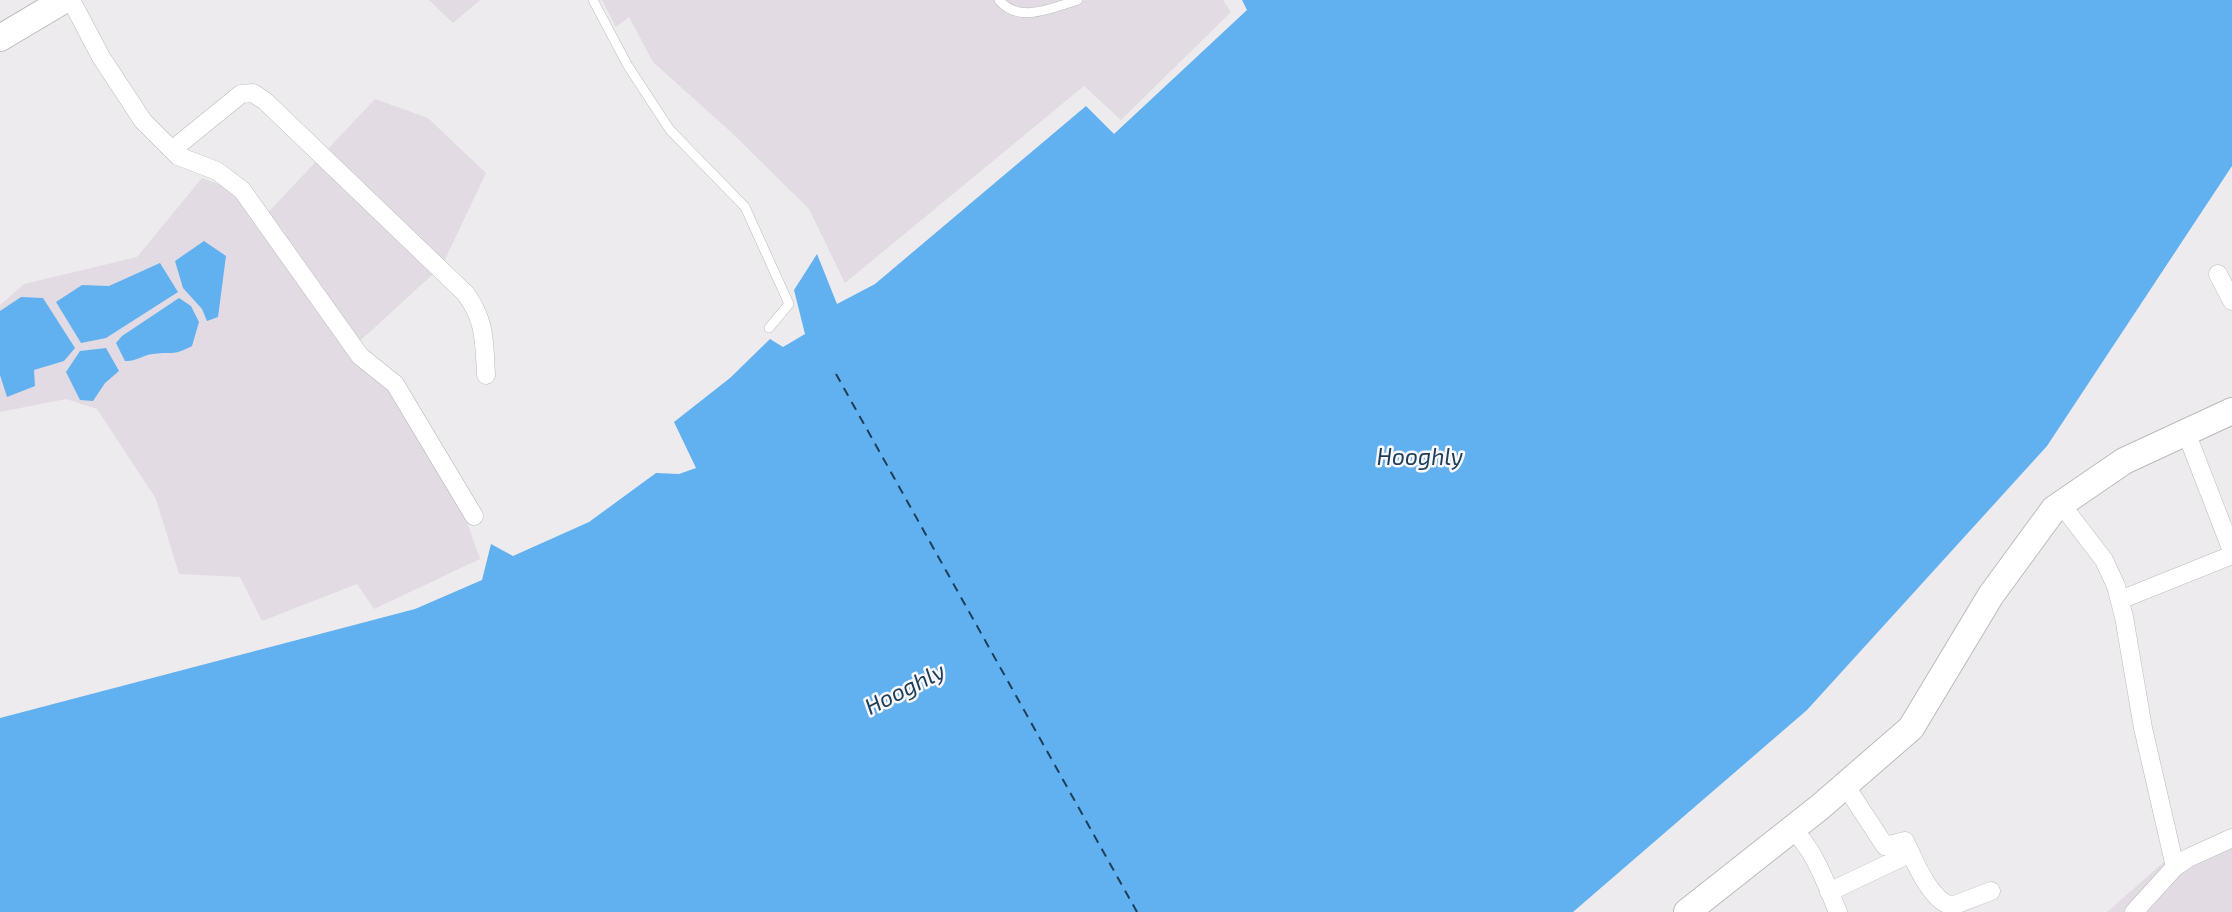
<!DOCTYPE html>
<style>
body{margin:0}
canvas{display:block;background:#edebee}
</style>
<canvas width="2232" height="912"></canvas>
<script>
const ctx = document.querySelector('canvas').getContext('2d');
ctx.lineJoin = 'round';
function fillPath(path, color) { ctx.fillStyle = color; ctx.fill(path, 'evenodd'); }
function stroke(path, color, width, dash) { ctx.strokeStyle = color; ctx.lineWidth = width; ctx.lineCap = dash ? 'butt' : 'round'; ctx.setLineDash(dash || []); ctx.stroke(path); }
function drawText(font, color, halo, rows, align = 'center') {
  ctx.font = font + ' "Exo 2",sans-serif'; ctx.lineWidth = 5; ctx.setLineDash([]); ctx.textBaseline = 'middle'; ctx.strokeStyle = halo; ctx.fillStyle = color; for (const [text, x, y, turn = 0] of rows) {
    ctx.save(); ctx.translate(x, y); ctx.rotate((+turn || 0) * Math.PI / 180); ctx.textAlign = isNaN(turn) ? turn : align; if (halo) ctx.strokeText(text, 0, 0); ctx.fillText(text, 0, 0); ctx.restore();
  }
}
fillPath(new Path2D(`
 M429,0h51l-27,23z
 M602,0h621l8,12 -110,108 -37,-34 -239,197 -36,-74 -76,-75 -80,-72 -24,-45 -13,10z
 M375,99l53,19 58,55 -44,93 -92,84 43,42 68,113 19,54 -106,50 -17,-25 -95,37 -22,-44 -61,-3 -23,-75 -59,-90 -31,-10 -66,13v-107l24,-21 113,-27 65,-79 32,12 22,35z
 M2232,834v78h-125l58,-51z`), '#e2dbe3');
fillPath(new Path2D(`
 M1242,0h990v166l-185,280 -240,264 -234,202h-1573v-194l415,-109 67,-29 9,-36 22,12 76,-34 67,-49 23,1 17,-6 -22,-46 56,-44 40,-39 13,8 22,-13 -11,-44 23,-36 20,50 38,-20 211,-178 28,28 133,-124z
 M204,241l22,15 -8,61 -11,4 -5,-12 -19,-21 -8,-27z
 M160,263l18,29 -72,46 -25,5 -25,-41 26,-17 27,1z
 M21,297l22,1 32,50 -11,13 -30,9 1,16 -28,11 -7,-22v-64z
 M179,298l12,8 8,16 -7,24c-21,11 -19,5 -39,8 -11,1 -17,8 -28,7l-9,-18 6,-7z
 M106,348l13,23 -14,12 -12,18 -13,-1 -14,-28 14,-21z`), '#61b1f0');
stroke(new Path2D(`
 M836,374l301,538`), '#1d3f59', 2, [9, 7]);
const lane = new Path2D(`
 M593,0l35,66 42,64 75,77 44,97 -20,24
 M999,0c20,24 53,8 79,0`);
const street = new Path2D(`
 M71,0l30,57 42,64 35,35 39,15 25,19 118,166 35,28 79,132
 M172,150l69,-56 12,-1 12,8 200,192c21,28 19,49 21,82
 M2218,274l14,27
 M2186,432l46,119
 M2061,504l43,56 12,26 8,31 19,111 32,139
 M2120,600l112,-45
 M1845,785l40,61 20,-5c9,19 25,60 47,65l39,-15
 M1792,829c23,21 34,55 46,83
 M1829,892l82,-39
 M2134,912l41,-45 13,-9 44,-20`);
const secondary = new Path2D(`
 M0,38l64,-38
 M1687,912l133,-105 91,-79 80,-133 63,-86 70,-48 108,-50`);
stroke(lane, '#bcbabc', 10);
stroke(street, '#bcbabc', 19);
stroke(secondary, '#bcbabc', 28);
stroke(lane, '#fff', 9);
stroke(street, '#fff', 18);
stroke(secondary, '#fff', 26);
drawText('italic 23px', '#1d3f59', '#fbf8fb', [
 ["Hooghly",1420,457],
 ["Hooghly",905,689,-27]
]);
</script>
